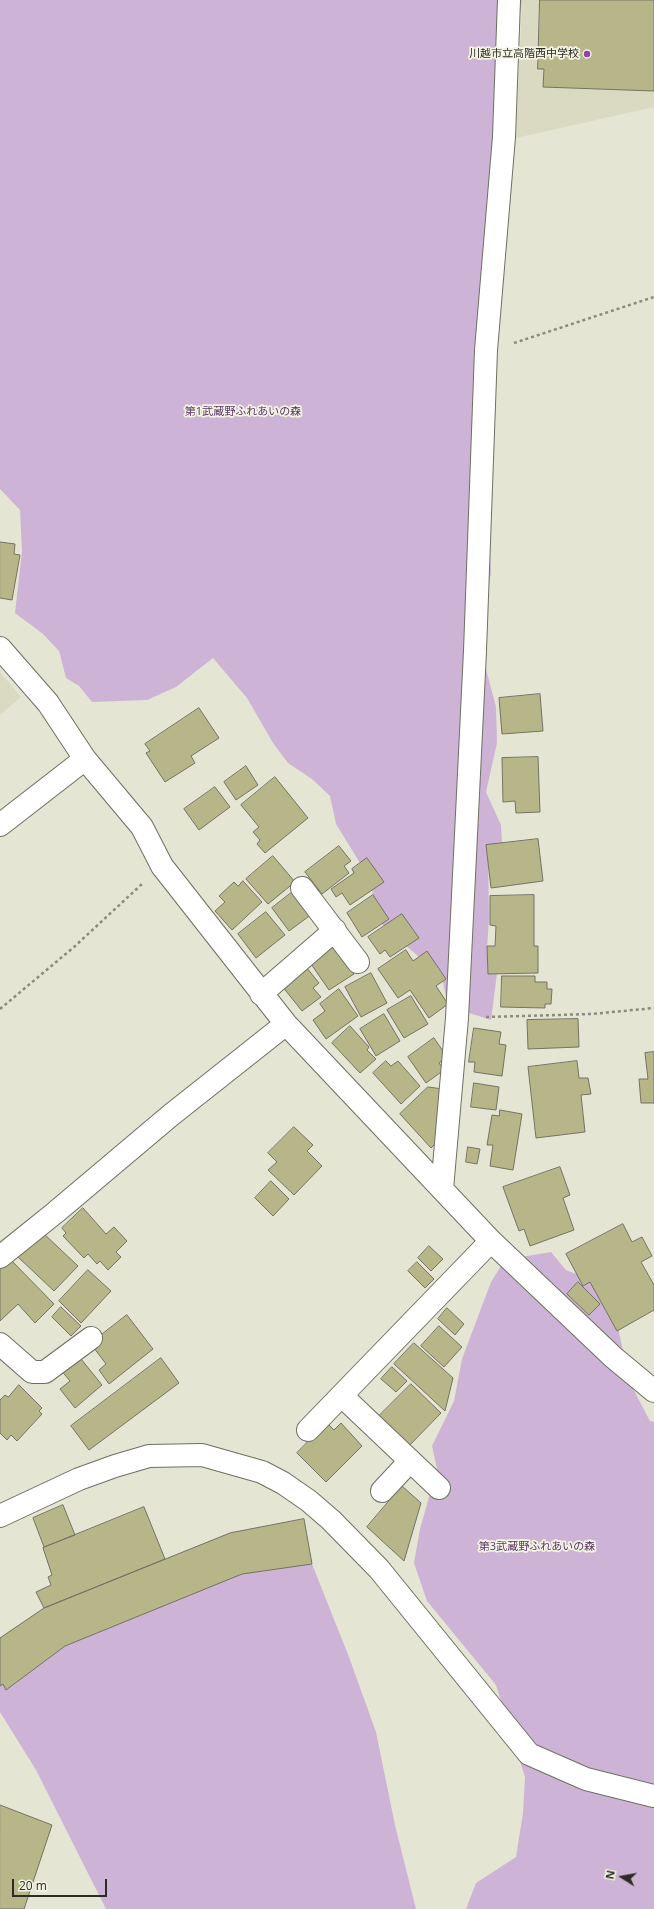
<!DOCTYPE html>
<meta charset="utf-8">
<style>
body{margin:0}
#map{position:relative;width:654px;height:1909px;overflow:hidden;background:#e5e5d4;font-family:"Open Sans",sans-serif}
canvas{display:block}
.north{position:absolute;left:602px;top:1857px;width:40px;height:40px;-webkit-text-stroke:3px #f2f3e2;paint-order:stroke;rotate:281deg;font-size:11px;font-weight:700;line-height:16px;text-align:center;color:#2c2c25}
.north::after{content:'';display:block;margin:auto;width:14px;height:18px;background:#2c2c25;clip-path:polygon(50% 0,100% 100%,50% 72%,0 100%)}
.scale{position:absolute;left:12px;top:1879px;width:95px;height:18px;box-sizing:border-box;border:2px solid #2c2c25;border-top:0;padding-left:5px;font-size:12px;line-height:14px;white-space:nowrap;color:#2c2c25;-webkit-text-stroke:3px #f2f3e2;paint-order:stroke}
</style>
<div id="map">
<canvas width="654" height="1909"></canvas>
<div class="north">N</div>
<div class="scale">20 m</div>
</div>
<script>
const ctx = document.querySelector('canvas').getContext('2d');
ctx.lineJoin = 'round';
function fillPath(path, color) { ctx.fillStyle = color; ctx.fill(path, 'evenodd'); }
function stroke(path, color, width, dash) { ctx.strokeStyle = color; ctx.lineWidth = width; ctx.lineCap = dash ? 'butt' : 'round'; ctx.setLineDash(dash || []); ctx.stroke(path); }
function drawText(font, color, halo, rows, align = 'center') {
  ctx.font = font + ' "Open Sans","Noto Sans JP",sans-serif'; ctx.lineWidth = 3.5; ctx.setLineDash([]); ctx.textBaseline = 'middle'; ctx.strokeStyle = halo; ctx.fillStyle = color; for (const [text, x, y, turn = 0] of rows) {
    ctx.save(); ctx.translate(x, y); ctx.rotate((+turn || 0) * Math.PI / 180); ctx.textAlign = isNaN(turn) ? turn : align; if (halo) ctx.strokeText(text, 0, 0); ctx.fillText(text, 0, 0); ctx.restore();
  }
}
fillPath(new Path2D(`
 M522,0h132v107l-138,31z
 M0,672l21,25 -21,18z`), '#dadac3');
fillPath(new Path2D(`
 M0,0h522l-38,264 3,243 4,64 -10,79 15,57 1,36 -11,49 15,33 1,19 -14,8 1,68 -2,28 11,18 -7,54 -28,-9 -16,-9 -5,-25 -39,-34 -11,-6 -11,-14 -6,-16 -3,-18 -9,-21 -27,-44 -6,-28 -18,-17 -24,-16 -15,-20 -26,-45 -34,-40 -37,29 -29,13 -55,2 -13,-16 -13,-8 -7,-27 -16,-17 -28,-21 7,-62 -2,-41 -20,-21z
 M551,1252l15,18 36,14 14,33 13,64 21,40 4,1v487h-188l10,-26 40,-26 7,-44 2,-36 -29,-92 -69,-84 -13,-38 6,-34 17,-60 -5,-23 22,-45 8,-42 29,-77 10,-16 20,-9z
 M304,1519l8,45 37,93 27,75 19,93 21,84h-310l-70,-139 -36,-58v-74l44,-30 186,-75z`), '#cdb4d6');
const building = new Path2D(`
 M540,0h114v91l-111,-4 1,-18h-6z
 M0,542l15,2 -1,10 6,1 -8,45 -12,-2z
 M540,694l3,37 -41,3 -3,-36z
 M199,708l20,30 -28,18 4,7 -30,19 -19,-29 4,-2 -5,-7z
 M538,757l2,55 -24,1 -1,-12 -12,1 -1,-44z
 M246,766l12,19 -22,15 -12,-18z
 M275,777l33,41 -43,35 -8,-9 3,-4 -7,-8 6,-5 -18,-22z
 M215,787l15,20 -31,23 -15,-21z
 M538,839l5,42 -52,7 -5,-43z
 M339,846l12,15 -7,5 5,7 -27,21 -17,-22z
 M273,856l22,26 -27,22 -22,-25z
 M367,858l17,24 -34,23 -8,-12 -6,4 -5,-8 23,-16 -2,-4z
 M243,881l19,21 -30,28 -17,-19 10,-9 -6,-6 15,-14 4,4z
 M295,890l17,24 -23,17 -17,-23z
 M373,895l16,24 -27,18 -15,-24z
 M534,895v51h4v27l-50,1 -1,-28h8l1,-20 -6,-1v-29z
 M266,912l19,23 -29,23 -18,-24z
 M402,914l17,24 -29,19 -5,-7 -5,4 -12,-17z
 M335,944l19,30 -25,16 -20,-29z
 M406,950l7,11 14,-10 19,28 -10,7 12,18 -19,14 -19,-28 -12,8 -20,-29z
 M306,967l13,16 -6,5 8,9 -19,14 -20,-25z
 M371,973l16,30 -26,14 -16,-30z
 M502,976h33v6h12v7h5l-1,15h-6v4l-44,-1z
 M339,989l19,27 -32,23 -13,-19 12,-9 -5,-7z
 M411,996l17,28 -24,14 -17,-28z
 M384,1014l16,27 -24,15 -16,-27z
 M578,1019l1,28 -51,2 -1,-29z
 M350,1026l19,21 -2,3 9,9 -16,14 -28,-30z
 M474,1028l27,4 -2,12 7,1 -4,31 -28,-4 1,-10h-6z
 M434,1038l13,19 -8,6 5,7 -18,13 -18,-26z
 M654,1052v51h-13l-2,-24h9l-3,-26z
 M386,1061l5,5 7,-5 22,25 -19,18 -28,-31z
 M577,1061l2,17h9l3,16 -10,1 4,37 -49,6 -8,-71z
 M474,1083l25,4 -3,23 -25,-3z
 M428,1087l15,2 -6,53 -6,6 -31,-34z
 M500,1110l22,4 -9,56 -23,-4 3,-21h-6l5,-30 7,1z
 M294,1127l19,18 -6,6 15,15 -28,29 -26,-25 9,-8 -9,-9z
 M468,1147l12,2 -3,15 -11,-2z
 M560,1167l10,28 -7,3 11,32 -44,16 -6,-17 -5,2 -16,-44z
 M271,1181l18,18 -16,17 -18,-18z
 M83,1208l23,26 8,-7 13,14 -11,11 5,5 -13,13 -8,-9 -3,3 -9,-10 -4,4 -21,-22 3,-3 -4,-5z
 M623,1224l9,18 10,-5 10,19 -11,6 13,23v25l-37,21 -27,-49 -7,4 -17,-32z
 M42,1232l36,34 -24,25 -36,-34z
 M429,1246l14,13 -12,12 -13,-13z
 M9,1258l45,46 -19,19 -17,-19 -18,17v-54z
 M417,1262l17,17 -9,9 -17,-17z
 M88,1270l23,21 -30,32 -22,-22z
 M578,1282l22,22 -11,11 -22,-21z
 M61,1307l20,19 -10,10 -19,-19z
 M447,1308l17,16 -9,11 -17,-16z
 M127,1315l26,34 -44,35 -10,-14 7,-6 -12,-16 2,-9z
 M439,1326l23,21 -18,20 -23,-21z
 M414,1343l39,35 -8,33 -51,-47z
 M77,1354l25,31 -27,23 -15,-19 10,-8 -10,-12z
 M161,1358l18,25 -90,67 -18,-24z
 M392,1367l15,14 -11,11 -15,-13z
 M411,1384l30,29 -35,36 -30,-30z
 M19,1385l23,23 -3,3 3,3 -25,27 -6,-6 -4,5 -7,-7v-33l5,-5 3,2z
 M327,1423l7,7 7,-7 21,23 -36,36 -29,-29z
 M402,1486l19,17 -17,58 -37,-34z
 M63,1505l12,30 -31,12 -11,-29z
 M144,1507l21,52 -121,49 -8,-16 15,-7 -3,-8 4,-2 -9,-27z
 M304,1519l8,45 -70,10 -177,72 -59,44 -3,-6 -3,2v-48l44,-30 186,-75z
 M0,1805l52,20 -28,84h-24z`);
fillPath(building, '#b7b688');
stroke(building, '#727364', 1);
const minor = new Path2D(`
 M0,648l48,55 37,56 57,68 20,39 124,158 205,217 122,116 41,34
 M0,825l85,-66
 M302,888l56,74
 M261,994l74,-64
 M442,1189l15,-171 18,-367 11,-301 18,-213 5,-137
 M0,1257l56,-45 115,-97 115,-91
 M0,1344l32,28h13l46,-34
 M342,1396l97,92
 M308,1430l183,-189
 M382,1491l28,-30
 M0,1516l79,-37 36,-13 34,-10 53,-1 60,17 21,11 26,18 22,19 48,49 150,185 57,25 68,17`);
stroke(minor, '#6f6f61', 24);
stroke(new Path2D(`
 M514,343l140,-46
 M0,1009l74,-62 68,-63
 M486,1017l106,-3 62,-6`), '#8a8a7e', 2.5, [3, 3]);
stroke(minor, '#fff', 22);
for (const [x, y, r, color] of [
 [587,54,4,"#9240ae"]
]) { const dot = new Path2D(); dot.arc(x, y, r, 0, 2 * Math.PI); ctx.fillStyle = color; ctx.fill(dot); stroke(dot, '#f2f3e2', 1.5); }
drawText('11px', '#2c2c25', '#f2f3e2', [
 ["川越市立高階西中学校",579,54]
], 'right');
drawText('11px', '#593466', '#f2f3e2', [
 ["第1武蔵野ふれあいの森",243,412],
 ["第3武蔵野ふれあいの森",537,1547]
]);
</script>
